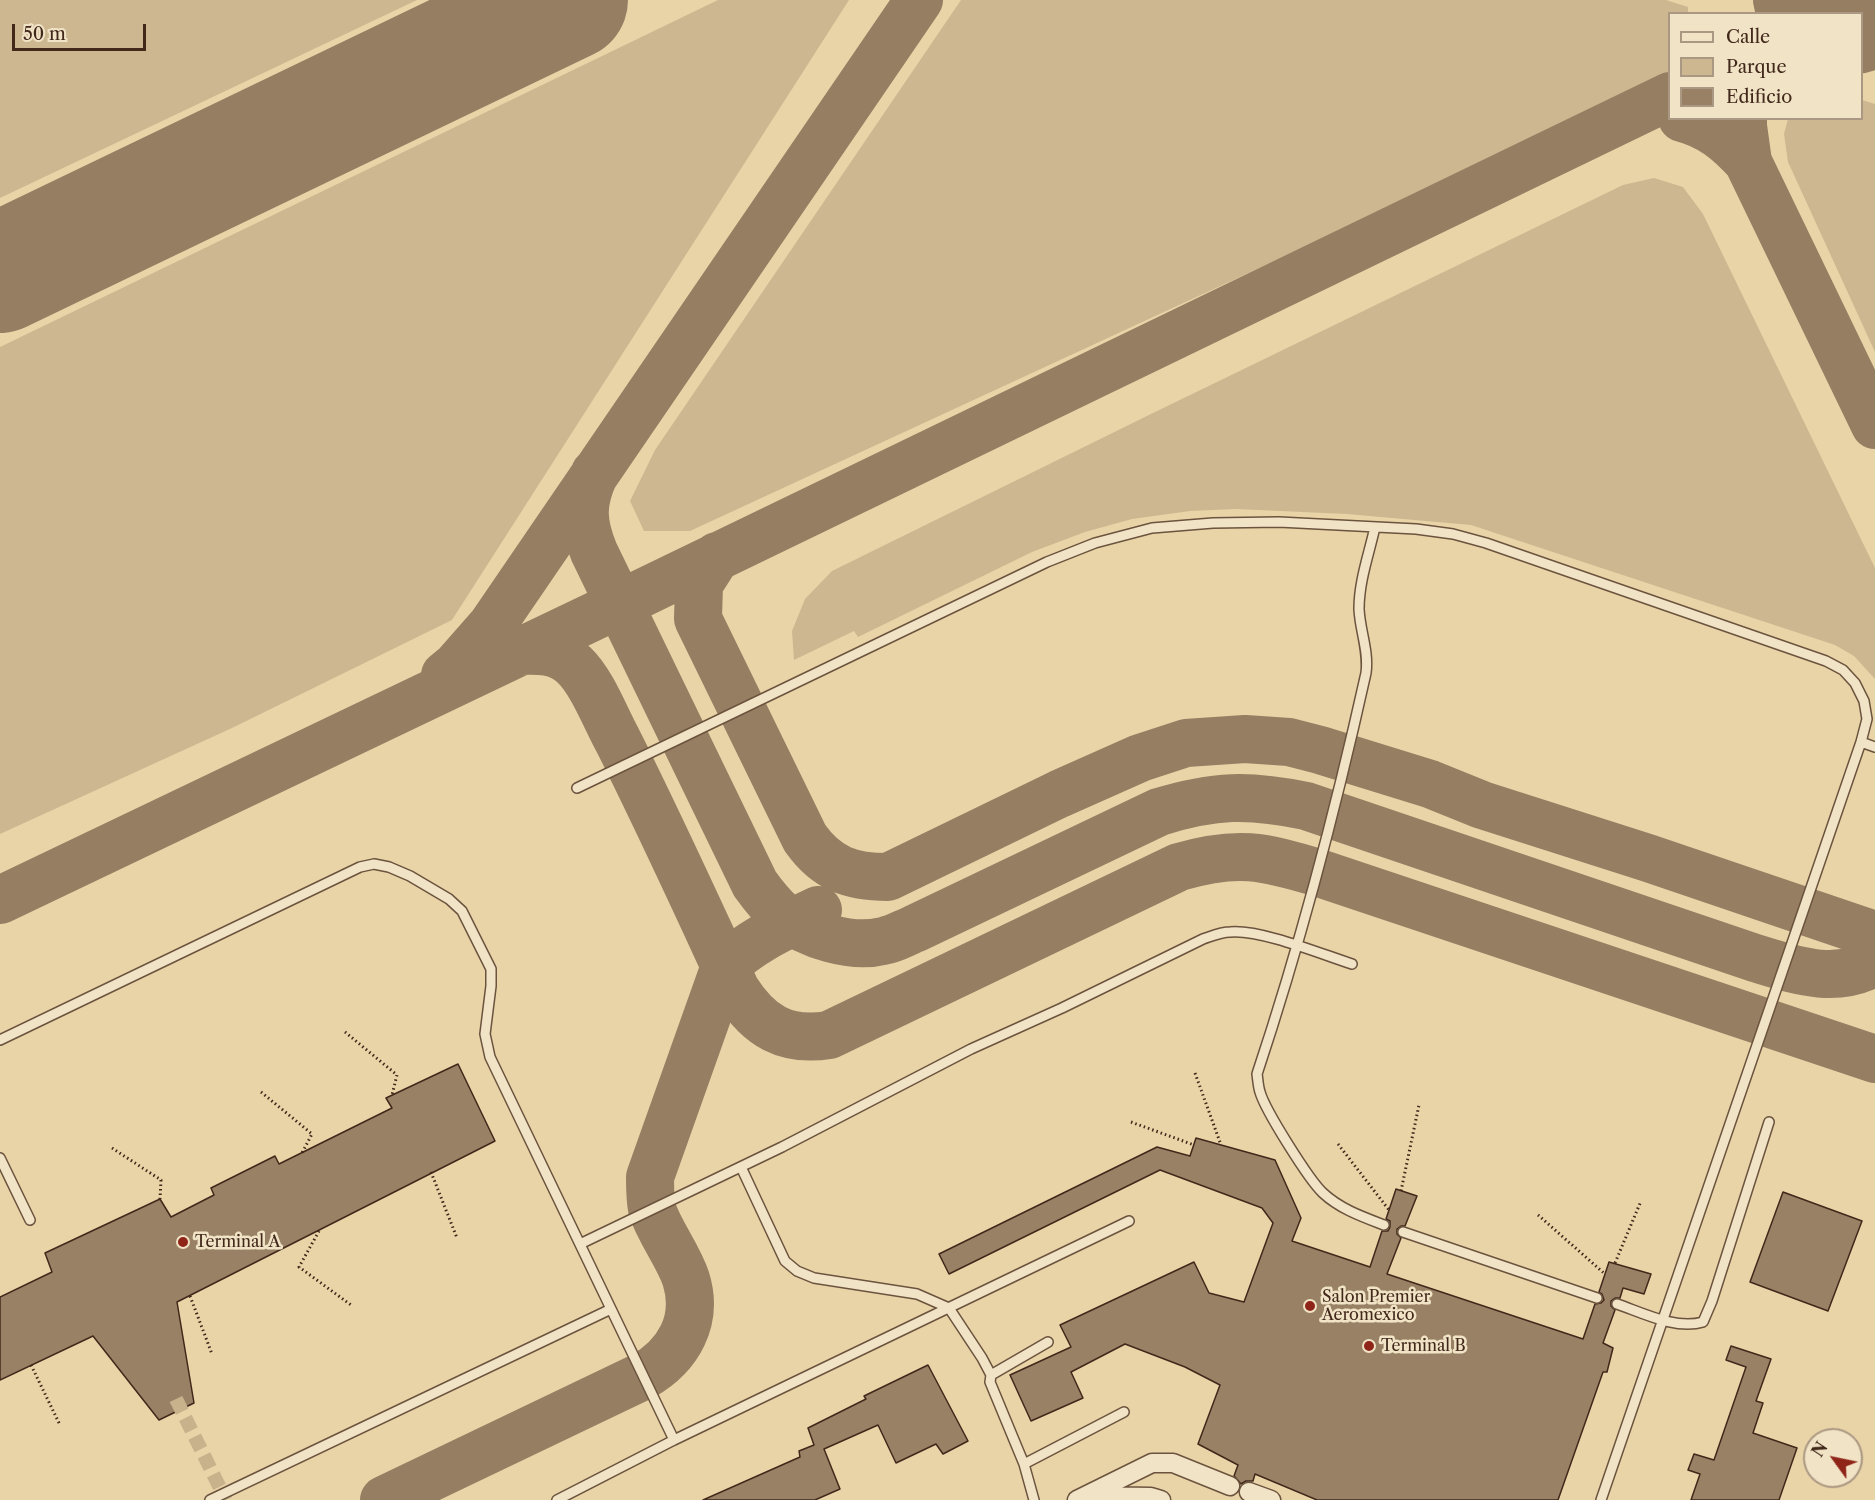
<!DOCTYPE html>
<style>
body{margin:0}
#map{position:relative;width:1875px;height:1500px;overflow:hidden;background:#e9d4a8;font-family:"Libre Caslon Text",serif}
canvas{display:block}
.legend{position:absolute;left:1668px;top:12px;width:195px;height:108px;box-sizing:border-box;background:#f1e3c6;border:2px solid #ab9882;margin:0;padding:8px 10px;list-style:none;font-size:18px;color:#41281b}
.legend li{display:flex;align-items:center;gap:12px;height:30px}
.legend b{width:30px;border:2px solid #ab9882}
.north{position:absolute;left:1803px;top:1428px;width:60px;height:60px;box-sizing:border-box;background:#f1e3c6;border:2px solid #ab9882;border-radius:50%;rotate:303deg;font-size:16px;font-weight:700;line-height:24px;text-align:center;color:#41281b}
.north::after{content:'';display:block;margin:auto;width:21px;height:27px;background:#8f2418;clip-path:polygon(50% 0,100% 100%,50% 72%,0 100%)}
.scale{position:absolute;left:12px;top:24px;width:134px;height:27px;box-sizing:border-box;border:3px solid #41281b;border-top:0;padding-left:8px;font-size:18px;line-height:21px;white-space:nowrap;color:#41281b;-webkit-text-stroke:4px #f1e3c6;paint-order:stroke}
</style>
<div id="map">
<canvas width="1875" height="1500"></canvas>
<ul class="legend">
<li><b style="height:8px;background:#f1e3c6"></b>Calle</li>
<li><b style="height:16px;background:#ccb790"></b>Parque</li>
<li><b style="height:16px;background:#988164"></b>Edificio</li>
</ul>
<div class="north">N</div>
<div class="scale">50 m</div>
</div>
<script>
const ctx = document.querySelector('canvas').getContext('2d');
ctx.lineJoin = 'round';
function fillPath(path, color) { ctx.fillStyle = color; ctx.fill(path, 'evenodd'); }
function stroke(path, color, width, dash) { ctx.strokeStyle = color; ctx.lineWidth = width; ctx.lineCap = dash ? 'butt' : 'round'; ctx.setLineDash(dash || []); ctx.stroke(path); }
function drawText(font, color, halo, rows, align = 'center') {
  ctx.font = font + ' "Libre Caslon Text",serif'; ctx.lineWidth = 5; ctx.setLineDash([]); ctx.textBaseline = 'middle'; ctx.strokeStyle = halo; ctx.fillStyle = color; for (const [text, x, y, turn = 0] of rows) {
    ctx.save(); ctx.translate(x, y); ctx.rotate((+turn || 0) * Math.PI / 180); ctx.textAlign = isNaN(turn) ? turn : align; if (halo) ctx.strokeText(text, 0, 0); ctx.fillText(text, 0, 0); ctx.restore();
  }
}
fillPath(new Path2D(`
 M0,0h417l-417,198z
 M718,0h131l-397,620 -220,108 -232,106v-487z
 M961,0h705l22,7v6l-18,1 -1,59 -31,20 -948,438h-46l-14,-30 25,-51z
 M1862,100l13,4v248l-87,-190 -4,-28 4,-15 74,-1z
 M1654,178l29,9 20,27 172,354v111l-21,-23 -19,-11 -364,-120 -124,-11 -111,-5 -46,2 -58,8 -47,13 -53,20 -174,85 -4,-6 -60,29 -2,-29 13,-32 27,-28 321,-158 470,-228z`), '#ccb790');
stroke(new Path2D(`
 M1777,0l3,14
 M1834,14l29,-14
 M1862,36l13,1
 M1682,118c28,7 47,23 66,44
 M1743,118v8l5,36 127,263
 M595,473c-14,30 -13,49 -1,79l161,332c8,11 16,22 27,31 26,20 69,34 101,26 11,-2 21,-8 31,-12l245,-117c55,-17 90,-18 147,-6l449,152c40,12 81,27 120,4
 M717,556l-18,28 -1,35 107,219c22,31 46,39 83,39l171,-83 81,-36 46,-15 59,-4 44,3 31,8 110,34 52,21 166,53 227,77
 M519,651c20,-1 39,-1 55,14 18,17 31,52 43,74 42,83 80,167 119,251 23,36 49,52 93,45l350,-168c58,-17 84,-11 140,6l556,186
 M445,675l11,-9 36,-41 427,-625
 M0,900l603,-288 1067,-516
 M384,1500l259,-124c35,-20 56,-55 43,-97 -8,-24 -26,-46 -34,-70 -2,-11 -2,-22 -2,-32l75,-211c27,-26 60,-40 93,-56`), '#957e62', 48);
stroke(new Path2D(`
 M1815,0l39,14
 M0,273l568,-273`), '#957e62', 120);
const building = new Path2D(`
 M458,1064l37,77 -318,161 17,101 -35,17 -66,-84 -93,44v-83l52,-25 -7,-19 115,-54 11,18 43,-22 -3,-7 64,-32 4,8 113,-56 -6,-10z
 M1196,1138l79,22 26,58 -9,23 78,26 12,-36h6l2,-4v-6l-4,-2 10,-30 21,7 -12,30h-4l-4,3v5l4,4 -14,36 196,65 12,-35 6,-1 3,-3 -2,-6 -3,-2 10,-30 42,12 -7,20 -21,-6 -3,10h-5l-4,3v5l4,4 -12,33 10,5 -6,24h-4l-45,128h-241l-62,-26 -2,7h-7l-5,3 -7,-8 4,-11 -40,-21 22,-59 -35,-18 -60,-23 -54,28 12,26 -52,23 -21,-46 61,-28 -11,-22 134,-63 15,31 35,9 29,-79 -11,-15 -102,-38 -211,104 -10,-20 218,-107 33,9z
 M1783,1192l79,29 -34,90 -78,-29z
 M1731,1346l40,13 -15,42 7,2 -10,30 44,15 -18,52h-88l9,-26 -12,-4 6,-16 20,6 32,-93 -20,-7z
 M928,1365l40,76 -25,13 -7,-10 -40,19 -18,-38 -54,24 16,40 -25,11h-112l97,-43 -1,-6 15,-6 -6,-17 58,-29 -2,-3z`);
fillPath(building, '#988164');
stroke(building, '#41281b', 1.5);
stroke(new Path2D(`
 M176,1399l50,101`), '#c7b28c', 14, [14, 7]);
const service = new Path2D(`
 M1375,527c-6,27 -16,54 -16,82 1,22 10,42 7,64 -30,135 -65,269 -109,401 1,6 1,12 3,18 5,18 49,88 63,101 17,16 40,24 61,32
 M577,788l470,-226 48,-19 57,-15 61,-5 66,-1 137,7 37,5 33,9 340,118 17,9 12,13 9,18 3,18 -6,23 14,5
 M0,1040l360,-173 14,-3 15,3 21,9 39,23 13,12 29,58v17l-6,48 5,23 184,383
 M0,1158l30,62
 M741,1167l44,94 12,10 17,7 103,16 32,14 33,50 9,17
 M1403,1232l194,66
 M580,1244l202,-97 189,-98 91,-41 141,-69c9,-3 18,-7 27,-7 30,-3 91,22 122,32
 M1617,1304c26,9 59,26 86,18l9,-21 57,-179
 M1024,1464l100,-52
 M210,1500l401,-191
 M557,1500l117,-60 455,-219
 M1034,1500l-10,-36 -34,-82 1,-7 57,-33
 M1601,1500l260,-758`);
const minor = new Path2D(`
 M1249,1492l22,8
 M1091,1496l60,1 10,3
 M1077,1500l75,-37h21l57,23`);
stroke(service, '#6b533e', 12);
stroke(minor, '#6b533e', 21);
stroke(new Path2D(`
 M345,1032l52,43 -5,20
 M1195,1073l26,72
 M261,1092l51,42 -10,19
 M1131,1122l63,23
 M1338,1144l51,66
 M112,1148l49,32 -1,19
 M431,1172l26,66
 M1401,1191l18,-86
 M1538,1215l67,59
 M319,1231l-20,36 52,38
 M1615,1263l26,-62
 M0,1296v1
 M190,1296l22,58
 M31,1365l29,60`), '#41281b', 3, [1.5, 3]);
stroke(service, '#f1e3c6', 9);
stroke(minor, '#f1e3c6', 18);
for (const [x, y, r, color] of [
 [183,1242,6,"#8f2418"],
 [1310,1306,6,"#8f2418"],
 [1369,1346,6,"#8f2418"]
]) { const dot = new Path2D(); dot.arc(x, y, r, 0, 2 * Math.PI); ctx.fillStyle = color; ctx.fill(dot); stroke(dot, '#f1e3c6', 2); }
drawText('16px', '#41281b', '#f1e3c6', [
 ["Terminal A",195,1242],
 ["Salon Premier",1322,1297],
 ["Aeromexico",1322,1315],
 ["Terminal B",1381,1346]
], 'left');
</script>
